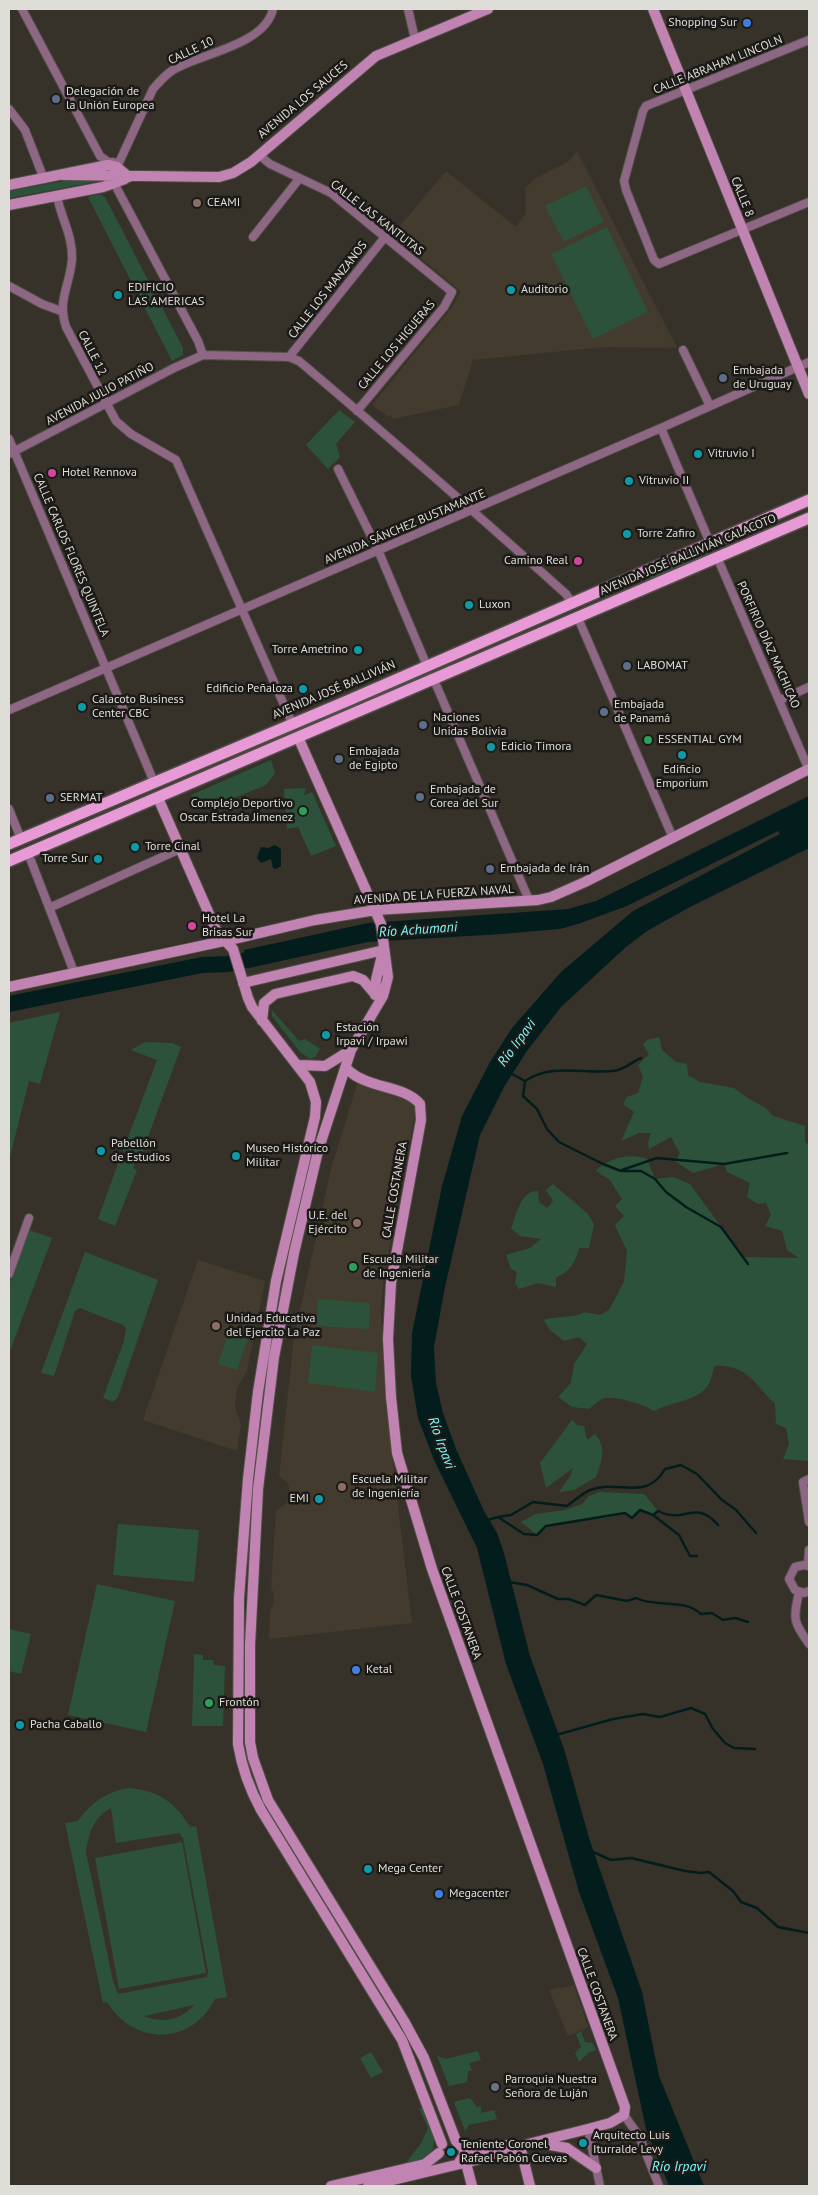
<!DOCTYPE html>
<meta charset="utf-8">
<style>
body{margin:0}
#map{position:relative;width:818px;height:2195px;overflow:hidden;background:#36322a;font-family:"PT Sans",sans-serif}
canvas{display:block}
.frame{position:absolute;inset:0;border:10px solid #dfddd8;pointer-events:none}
</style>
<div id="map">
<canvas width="818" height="2195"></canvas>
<div class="frame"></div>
</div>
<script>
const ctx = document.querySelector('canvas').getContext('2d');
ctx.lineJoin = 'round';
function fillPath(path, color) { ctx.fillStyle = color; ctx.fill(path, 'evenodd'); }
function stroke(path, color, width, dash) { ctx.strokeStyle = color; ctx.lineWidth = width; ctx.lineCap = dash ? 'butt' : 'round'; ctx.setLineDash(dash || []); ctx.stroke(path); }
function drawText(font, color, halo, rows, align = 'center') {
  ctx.font = font + ' "PT Sans",sans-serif'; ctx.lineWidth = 5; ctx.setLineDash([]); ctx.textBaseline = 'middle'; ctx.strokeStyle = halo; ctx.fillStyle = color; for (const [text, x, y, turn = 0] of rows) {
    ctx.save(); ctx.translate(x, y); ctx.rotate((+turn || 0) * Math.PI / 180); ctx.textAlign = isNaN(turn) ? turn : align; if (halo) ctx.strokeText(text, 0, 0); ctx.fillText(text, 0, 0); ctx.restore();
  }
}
fillPath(new Path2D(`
 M577,151l100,197 -72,-1 -132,13 -14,45 -66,14 -3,-4 -2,2 -16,-12 80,-98 9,-15 -68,-58 53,-63 70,56 10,-14 -1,-25 9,-9 35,-18z
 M357,1084l53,17 6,7 -32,169 -3,31 4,88 27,227 -143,16 1,-29 3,-4 1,-14 -3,-3 5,-79 9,-5 5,-10 -2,-12 -9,-7 15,-139 37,-168z
 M198,1260l67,21 -18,90 -10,17 -2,19 6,18 -4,26 -94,-31z
 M574,1985l14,42 -20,9 -19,-46z`), '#423b2e');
fillPath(new Path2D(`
 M92,179l8,2 -91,17v-7l60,-11z
 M586,186l18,36 -40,20 -19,-36z
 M100,194l5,3 78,151v7l-11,6 -84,-164z
 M607,227l41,85 -55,27 -42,-85z
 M339,410l16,12 -19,22 4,13 -12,12 -22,-24z
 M704,551l5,1 -1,3 -59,27 -3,-2 1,-3z
 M411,678l3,2v2l-101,41 1,-3z
 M271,760l4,13 -9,12 -49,20 -8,1 -16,-7 -2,-4z
 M306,788l-2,7 8,-3 24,54 -25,10 -13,-29 -11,2 -3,-40z
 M272,1010l27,31 6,-2 15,10 -5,8 -5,2 -10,-7 -28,-36z
 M60,1012l-20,72 -11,-3 -20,80v-138z
 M659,1037l3,13 14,12 11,2 1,11 12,7 34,6 15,11 17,9 7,8 32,10v16l4,3v316l-26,-2 6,-15 -3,-16 -10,-4 -1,-20c-20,-19 -28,-40 -60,-38 -3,6 -3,14 -7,19 -9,16 -38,17 -54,26 -10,-7 -38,-15 -49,-13 -6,1 -12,8 -16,11l-17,-2 -14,-10 13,-14 3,-19 13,-20 -8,-7 -15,4 -14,-11 -6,-10c12,-4 32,-2 40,-8l16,3 9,-5 15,-28 3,-31 -12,-26 9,-9 -9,-10 7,-7 -12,-19 -14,-9c13,-14 34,-18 51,-12l8,20 18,-2 17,7 53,73 56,1 -12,-8 -5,-19 -17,-5 6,-11 -5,-12 -8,1 -11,-7 3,-14 -23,-11 -3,-8 -31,9 -18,-12 5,-8 -9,-16 -22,12 -1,-7 3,-9h-12l-18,8 13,-29 -11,-8 4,-7 11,-4 5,-16 -5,-12 11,-11 -6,-9 4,-5z
 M145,1042l27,1 9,4 -40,109 -18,-5 34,-91 -26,-10z
 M120,1158l15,5 -2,5 4,2 -22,56 -17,-7z
 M553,1184l35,30 6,10 -5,24h-10c-4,16 -9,22 -23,30v9l-18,-4 -19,6 -4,-6 2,-11 -6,-3 -5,-14 24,-7 11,-9 -21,-3 -9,-8c6,-14 9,-37 27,-37l1,11 8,6 6,-7 -7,-11z
 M29,1230l23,8 -42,113 -1,-66z
 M85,1252l73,28 -40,117 -5,5 -10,-4 21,-57 2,-13 -3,-3 -43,-17 -5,3 -21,65 -13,-3z
 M318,1299l52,4 -1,26 -53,-3z
 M229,1332l19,6 -11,32 -19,-6z
 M312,1345l66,8 -3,39 -67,-9z
 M572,1420l5,5 7,1 3,14 8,-6c12,14 7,26 1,43l-22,13 -15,2 12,-17 2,-7 -27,20 -6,-25z
 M599,1492l45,2 14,17 -5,4 -13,-5 -8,8 -7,-5c-9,2 -18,6 -27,6 -21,2 -45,0 -61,16l-16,-13 14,-8 31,-4 16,-6 7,-8z
 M118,1524l81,6 -5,52 -81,-7z
 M97,1584l78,17 -29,131 -78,-17z
 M9,1629l22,5 -10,40 -12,-3z
 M194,1654l9,1v5h10l1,5 11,1 -2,60h-31z
 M128,1788c30,2 47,14 62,39l6,-1 31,171 -12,2c-24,47 -81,47 -108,3l-4,1 -38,-180 13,-2c14,-19 27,-28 50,-33zM111,1808l5,35 63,-10 4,5 25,133 -1,6 -89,17 -5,-13 -27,-129c2,-17 8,-36 25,-44zM194,2005c-12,15 -33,19 -50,11z
 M182,1842l24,131 -87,16 -24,-131z
 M581,2031l4,11 8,1 3,7 -8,3 -9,9 -4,-9 6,-6 -5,-13z
 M478,2051l3,9 -12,3 3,8h-4l-1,11 -18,4 -12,-30 9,3z
 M371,2052l12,20 -12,6 -11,-20z
 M470,2098l7,9 4,-1v7l13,-3 3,9 -28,6 -4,6 -11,-29z
 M425,2107l10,25 -2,17 -9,9 -19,6 17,-22 6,-14 -9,-20z`), '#2d523b');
fillPath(new Path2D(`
 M809,796v52l-119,59 -43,24 -21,16 -65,60 -34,44 -23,36 -24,48 -35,152 -11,60 2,36 7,30 13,36 28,62 13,22 7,20 26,103 35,96 24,86 53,154 17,84 45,110h-35l-23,-57 -28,-131 -39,-106 -36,-128 -37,-100 -29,-116 -43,-88 -16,-42 -7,-42 1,-43 30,-147 20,-70 28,-54 22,-34 49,-56 72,-61 147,-77 -2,-3 -151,75 -49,18 -18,5 -58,5 -134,8 -119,26 -5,-18 124,-27 200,-14 28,-8z
 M275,845l6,4v17l-5,3 -3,-1 -2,-9 -10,4 -4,-5 4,-11 7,1z`), '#031d1d');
stroke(new Path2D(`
 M510,1073l15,8 -2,15 14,13 10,20 12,13 44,22 18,7h20l14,8 11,13 20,15 35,20 27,37
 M525,1081c27,-18 58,-7 88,-10 12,-1 18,-9 28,-13
 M622,1170l35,-12 67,6 63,-11
 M653,1515l26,20 11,21h7
 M498,1517l13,-2 22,-13 34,4c7,-5 16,-13 23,-16 29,-11 56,12 75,-21l16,-4 16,9 25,26 14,10 20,23
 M488,1520l10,-3 26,17 13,1 9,-9 79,-13 7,5 8,-8 13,5 5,-4c27,14 37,-13 60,14
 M509,1582l18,3 31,14h11l16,6 11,-10 31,6 9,-3c19,10 49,0 65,16l11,-1 11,7 12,-2 13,4
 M556,1735l57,-16 30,-5 17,3 31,-9 14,6 8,15 12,14 9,5 21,1
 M591,1851l20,9 20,-2 54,13 16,2 8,-1 24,19 8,11 16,6 21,19 31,6`), '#031d1d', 2.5);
stroke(new Path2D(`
 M9,1004l193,-39 26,-1 41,-9`), '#031d1d', 16);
const street = new Path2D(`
 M22,9l78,147 8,6h5
 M408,9l7,30
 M809,40l-163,66 -3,5 -19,70 2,9 28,70 5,4 150,-62
 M9,109l16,21 19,49
 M259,155l11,9 61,29 121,99 -8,15 -87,104
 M117,167l36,-78c6,-7 12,-14 20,-19 29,-17 92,-25 100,-61
 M114,183l84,158 5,14
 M57,196c4,22 16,40 15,63 -2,27 -15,40 -6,68l50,94 15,13 45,26 116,263
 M253,237l46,-58
 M9,286l33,18 19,7
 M683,350l27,56
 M289,357l96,-120
 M661,428l49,115
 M9,439l145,343
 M9,454l165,-86 29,-13 86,2 10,4c90,76 179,154 267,233l6,9
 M338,469l40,81 49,116
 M717,557l92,213
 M578,618l95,220
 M434,680l95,220
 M780,700l29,-13
 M9,710l652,-282 148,-66
 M9,809l12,30
 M28,853l46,119
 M49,908l131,-59
 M9,1274l20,-56
 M809,1479l-6,3 6,40
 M808,1566l1,-16
 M809,1566l-5,-1 -9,2 -6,12 6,11 9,3 5,-2
 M799,1592c-6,28 -6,29 10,52
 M624,2115l15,21 20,50
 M588,2129l12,57`);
const secondary = new Path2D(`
 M653,9l156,385
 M63,175l156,2 14,-4 18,-11 125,-106 112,-47
 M9,185l99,-20 9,2 12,10
 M9,205l94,-18 22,-8
 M298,737l83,187 7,53 -5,19 -32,54 -33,101 -24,102 -20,104 -16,132 -8,156v97l3,16 15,42 136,221 20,37 32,83 8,8v6l-6,9
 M158,798l59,134 16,17 15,49 4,9 58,75 6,20 -1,15 -39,164 -18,111 -10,87 -9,119 -1,146c4,25 11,44 23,66l141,230 40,104
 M243,983l141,-33
 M9,987l229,-49 77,-18 61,-10 162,-10 13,-3 34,-15 224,-113
 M375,995l1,-15 7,-29
 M262,1021l2,-18 11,-9 78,-18 10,4 11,13
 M299,1065l26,1 26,-16
 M346,1068c21,22 57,16 74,36l1,16 -30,163 -3,56 3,58 6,56 35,116 193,538 -1,8 -14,8 -22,6 -68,17 -12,-1 -36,8 -7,-1
 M539,2143l28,5 29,20
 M520,2146l10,40
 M466,2163l6,23
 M331,2186l94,-22 14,-11
 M368,2186l142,-34 10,-6`);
const primary = new Path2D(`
 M9,844l338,-143 462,-201
 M9,861l800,-343`);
stroke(street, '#514d46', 10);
stroke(secondary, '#514d46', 12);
stroke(primary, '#514d46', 14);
stroke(street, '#8e6784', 8);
stroke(secondary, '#c184b2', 10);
stroke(primary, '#e89ad6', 11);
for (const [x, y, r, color] of [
 [747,23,5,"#3f7fe0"],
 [56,99,5,"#5c6f8a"],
 [197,203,5,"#8d6e63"],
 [511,290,5,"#0f9aa8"],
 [118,295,5,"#0f9aa8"],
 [723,378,5,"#5c6f8a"],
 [698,454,5,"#0f9aa8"],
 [52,473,5,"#d1479c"],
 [629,481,5,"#0f9aa8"],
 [627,534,5,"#0f9aa8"],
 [578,561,5,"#d1479c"],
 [469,605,5,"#0f9aa8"],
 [358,650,5,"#0f9aa8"],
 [627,666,5,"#5c6f8a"],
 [303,689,5,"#0f9aa8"],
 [82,707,5,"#0f9aa8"],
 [604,712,5,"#5c6f8a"],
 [423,725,5,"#5c6f8a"],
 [648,740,5,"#2e9e5b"],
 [491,747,5,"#0f9aa8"],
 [682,755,5,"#0f9aa8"],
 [339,759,5,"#5c6f8a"],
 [420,797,5,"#5c6f8a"],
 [50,798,5,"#5c6f8a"],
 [303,811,5,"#2e9e5b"],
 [135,847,5,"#0f9aa8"],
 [98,859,5,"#0f9aa8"],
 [490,869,5,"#5c6f8a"],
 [192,926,5,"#d1479c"],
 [326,1035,5,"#0f9aa8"],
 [101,1151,5,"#0f9aa8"],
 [236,1156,5,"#0f9aa8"],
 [357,1223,5,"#8d6e63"],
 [353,1267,5,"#2e9e5b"],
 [216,1326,5,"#8d6e63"],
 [342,1487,5,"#8d6e63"],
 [319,1499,5,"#0f9aa8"],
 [356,1670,5,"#3f7fe0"],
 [209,1703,5,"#2e9e5b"],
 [20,1725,5,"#0f9aa8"],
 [368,1869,5,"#0f9aa8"],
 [439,1894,5,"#3f7fe0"],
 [495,2087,5,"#6b7280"],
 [583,2143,5,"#0f9aa8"],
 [451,2152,5,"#0f9aa8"]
]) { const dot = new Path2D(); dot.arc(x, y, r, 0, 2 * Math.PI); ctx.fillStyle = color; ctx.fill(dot); stroke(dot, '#1c1a17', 2); }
drawText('12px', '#dfddd8', '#1c1a17', [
 ["Shopping Sur",737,23,"right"],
 ["Delegación de",66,92],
 ["la Unión Europea",66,106],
 ["CEAMI",207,203],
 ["EDIFICIO",128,288],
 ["LAS AMERICAS",128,302],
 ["Auditorio",521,290],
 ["Embajada",733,371],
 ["de Uruguay",733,385],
 ["Vitruvio I",708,454],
 ["Hotel Rennova",62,473],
 ["Vitruvio II",639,481],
 ["Torre Zafiro",637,534],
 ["Camino Real",568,561,"right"],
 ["Luxon",479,605],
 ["Torre Ametrino",348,650,"right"],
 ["LABOMAT",637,666],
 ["Edificio Peñaloza",293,689,"right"],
 ["Calacoto Business",92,700],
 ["Center CBC",92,714],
 ["Embajada",614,705],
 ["de Panamá",614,719],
 ["Naciones",433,718],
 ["Unidas Bolivia",433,732],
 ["ESSENTIAL GYM",658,740],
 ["Edicio Timora",501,747],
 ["Embajada",349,752],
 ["de Egipto",349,766],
 ["Edificio",682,770,"center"],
 ["Emporium",682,784,"center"],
 ["Embajada de",430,790],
 ["Corea del Sur",430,804],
 ["SERMAT",60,798],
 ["Complejo Deportivo",293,804,"right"],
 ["Oscar Estrada Jimenez",293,818,"right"],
 ["Torre Cinal",145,847],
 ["Torre Sur",88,859,"right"],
 ["Embajada de Irán",500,869],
 ["Hotel La",202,919],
 ["Brisas Sur",202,933],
 ["Estación",336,1028],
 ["Irpavi / Irpawi",336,1042],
 ["Pabellón",111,1144],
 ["de Estudios",111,1158],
 ["Museo Histórico",246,1149],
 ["Militar",246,1163],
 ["U.E. del",347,1216,"right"],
 ["Ejército",347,1230,"right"],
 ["Escuela Militar",363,1260],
 ["de Ingenieria",363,1274],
 ["Unidad Educativa",226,1319],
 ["del Ejercito La Paz",226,1333],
 ["Escuela Militar",352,1480],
 ["de Ingeniería",352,1494],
 ["EMI",309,1499,"right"],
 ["Ketal",366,1670],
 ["Frontón",219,1703],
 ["Pacha Caballo",30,1725],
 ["Mega Center",378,1869],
 ["Megacenter",449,1894],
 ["Parroquia Nuestra",505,2080],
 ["Señora de Luján",505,2094],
 ["Arquitecto Luis",593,2136],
 ["Iturralde Levy",593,2150],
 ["Teniente Coronel",461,2145],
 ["Rafael Pabón Cuevas",461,2159]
], 'left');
drawText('12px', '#dfddd8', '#1c1a17', [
 ["CALLE 10",191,51,-25],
 ["CALLE ABRAHAM LINCOLN",718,65,-22],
 ["AVENIDA LOS SAUCES",303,100,-40],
 ["CALLE 8",742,197,68],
 ["CALLE LAS KANTUTAS",377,218,38],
 ["CALLE LOS MANZANOS",328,290,-52],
 ["CALLE LOS HIGUERAS",397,345,-50],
 ["CALLE 12",92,353,63],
 ["AVENIDA JULIO PATIÑO",100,394,-28],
 ["AVENIDA SÁNCHEZ BUSTAMANTE",405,527,-23],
 ["CALLE CARLOS FLORES QUINTELA",71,555,67],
 ["AVENIDA JOSÉ BALLIVIÁN CALACOTO",688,555,-23],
 ["PORFIRIO DÍAZ MACHICAO",768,645,66],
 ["AVENIDA JOSÉ BALLIVIÁN",334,690,-23],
 ["AVENIDA DE LA FUERZA NAVAL",434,895,-4],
 ["CALLE COSTANERA",395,1190,-80],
 ["CALLE COSTANERA",461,1613,70],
 ["CALLE COSTANERA",597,1994,70]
]);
drawText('italic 14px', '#7cf9fa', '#1c1a17', [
 ["Río Achumani",418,930,-4],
 ["Río Irpavi",517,1043,-54],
 ["Río Irpavi",441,1443,70],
 ["Río Irpavi",679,2167]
]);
</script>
